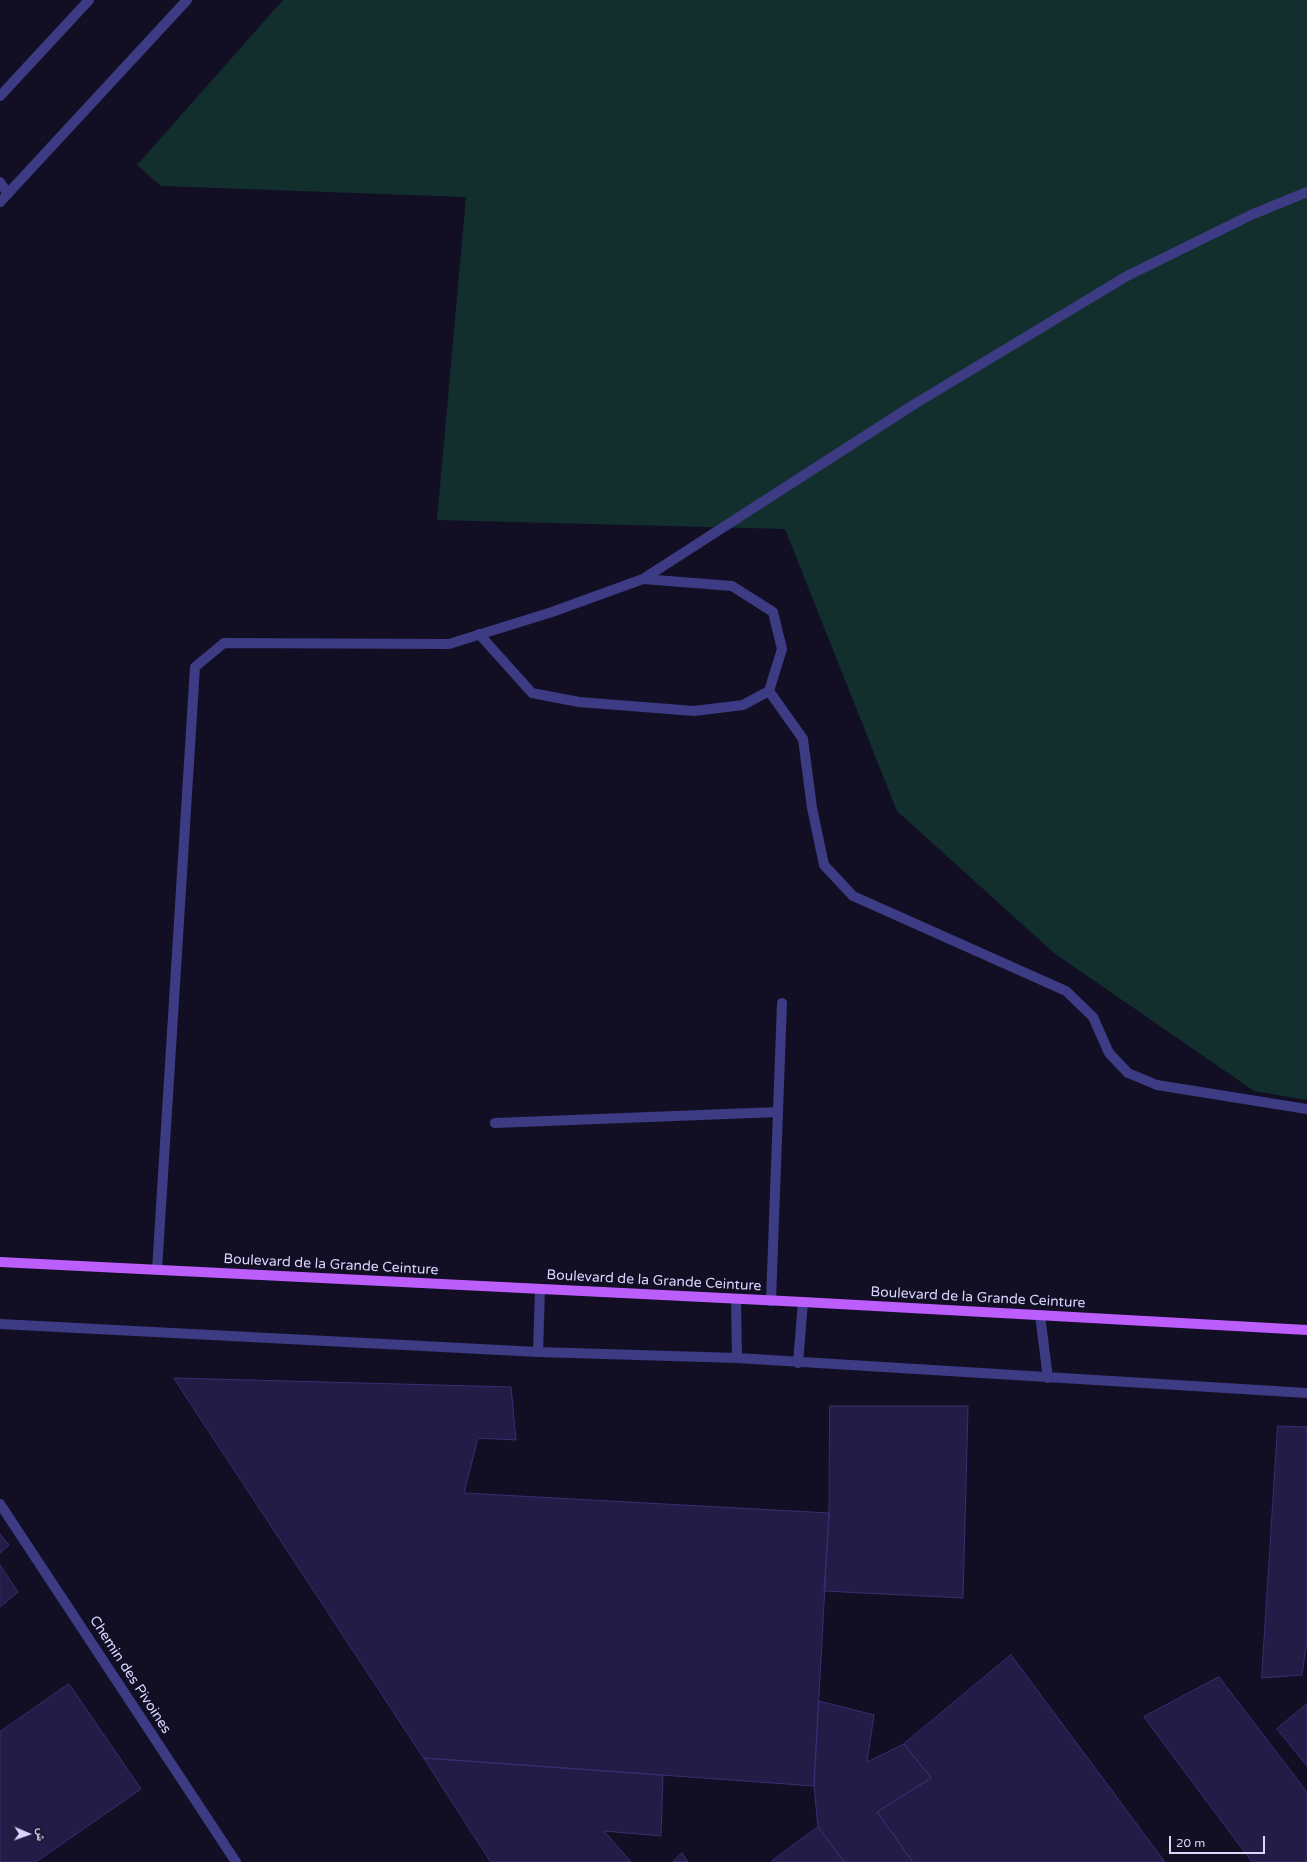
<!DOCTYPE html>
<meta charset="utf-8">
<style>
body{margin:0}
#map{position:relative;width:1307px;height:1862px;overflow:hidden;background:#120f25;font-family:"Varela Round",Vazirmatn,sans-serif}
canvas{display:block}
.north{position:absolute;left:8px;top:1814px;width:40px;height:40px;-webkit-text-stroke:3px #120f25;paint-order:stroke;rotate:92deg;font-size:11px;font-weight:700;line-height:16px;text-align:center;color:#d8d5fe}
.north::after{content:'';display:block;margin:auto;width:14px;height:18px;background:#d8d5fe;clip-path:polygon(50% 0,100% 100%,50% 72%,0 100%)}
.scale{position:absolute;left:1169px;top:1836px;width:96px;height:18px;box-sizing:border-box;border:2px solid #d8d5fe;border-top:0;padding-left:5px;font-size:12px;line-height:14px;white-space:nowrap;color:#d8d5fe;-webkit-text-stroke:3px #120f25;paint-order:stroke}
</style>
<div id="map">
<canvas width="1307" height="1862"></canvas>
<div class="north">ش</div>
<div class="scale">20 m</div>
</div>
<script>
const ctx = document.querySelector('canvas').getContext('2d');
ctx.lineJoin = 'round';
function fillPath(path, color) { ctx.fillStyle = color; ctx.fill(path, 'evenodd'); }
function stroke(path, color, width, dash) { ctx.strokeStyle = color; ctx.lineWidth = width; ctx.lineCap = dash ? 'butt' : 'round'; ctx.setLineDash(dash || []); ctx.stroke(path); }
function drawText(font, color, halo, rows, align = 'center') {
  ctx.font = font + ' "Varela Round",sans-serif'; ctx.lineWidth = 4; ctx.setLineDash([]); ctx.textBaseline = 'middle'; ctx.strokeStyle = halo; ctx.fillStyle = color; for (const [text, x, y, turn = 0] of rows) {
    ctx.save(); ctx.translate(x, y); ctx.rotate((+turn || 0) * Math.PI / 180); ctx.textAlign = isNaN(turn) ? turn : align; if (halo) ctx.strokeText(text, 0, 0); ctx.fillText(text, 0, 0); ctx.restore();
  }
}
fillPath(new Path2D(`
 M283,0h1024v1100l-53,-9 -200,-138 -157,-142 -112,-282 -348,-9 29,-323 -305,-11 -24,-21z`), '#122f2d');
const building = new Path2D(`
 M174,1378l337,9 5,53 -38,-2 -14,55 365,20 -15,273 -390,-28z
 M830,1406h138l-5,192 -139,-7 5,-78z
 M1278,1426l29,1v212l-5,36 -40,3z
 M0,1534l9,11 -9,8z
 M0,1565l18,27 -18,15z
 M1011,1655l154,207h-252l-36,-50 54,-34 -27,-34z
 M1219,1677l88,115v70h-55l-108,-145z
 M69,1684l72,105 -105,73h-36v-130z
 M819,1701l55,14 -7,47 37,-18 27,34 -54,34 36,50h-69l-26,-35 -4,-41z
 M1307,1704v62l-30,-37z
 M424,1758l239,17 -2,61 -57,-5 27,31h-140z
 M818,1827l26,35h-72v-1z
 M682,1853l6,9h-15z`);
fillPath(building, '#231c46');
stroke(building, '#392e72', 1);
stroke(new Path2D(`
 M479,634l53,59 47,9 115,9 49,-6 26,-14 13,-42 -9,-37 -41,-26 -89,-7
 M769,691l34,48 9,69 12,57 29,31 213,95 27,26 16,36 19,20 29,12 150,24
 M495,1123l283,-11
 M157,1270l38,-603 29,-24 225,1 103,-32 91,-33 270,-174 214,-129 124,-61 56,-23
 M736,1299l1,59
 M771,1301l11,-298
 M1040,1315l8,63
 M0,1324l538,28 199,6 570,35
 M538,1352l2,-63
 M798,1363l5,-61`), '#3c3b83', 10);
stroke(new Path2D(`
 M0,96l89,-96
 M0,182l8,12
 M0,202l187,-202`), '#3c3b83', 10);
stroke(new Path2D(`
 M0,1504l236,358`), '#3c3b83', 10);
stroke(new Path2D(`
 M0,1262l803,40 504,28`), '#bc5efc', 10);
drawText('14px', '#d8d5fe', '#120f25', [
 ["Boulevard de la Grande Ceinture",331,1265,3],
 ["Boulevard de la Grande Ceinture",654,1281,3],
 ["Boulevard de la Grande Ceinture",978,1298,3],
 ["Chemin des Pivoines",130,1675,57]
]);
</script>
